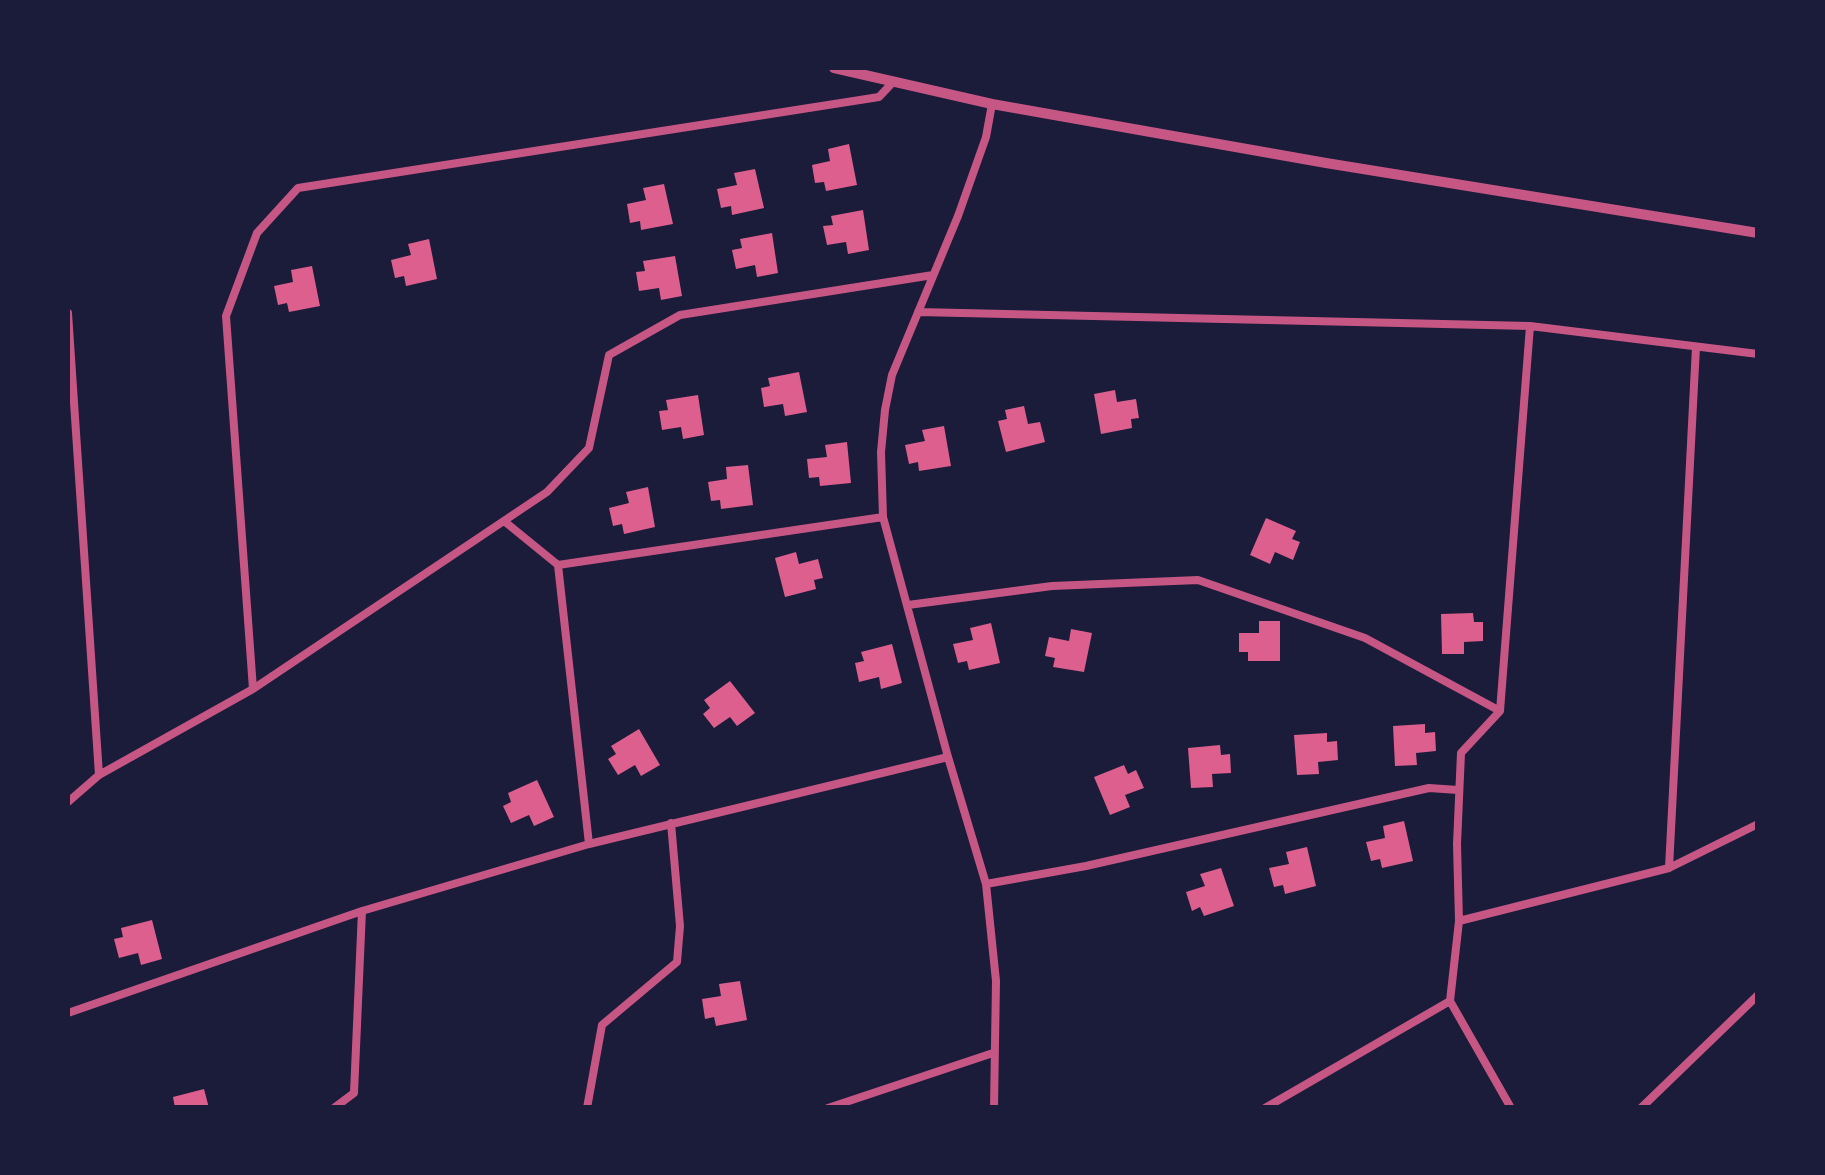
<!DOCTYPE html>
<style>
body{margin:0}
#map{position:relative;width:1825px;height:1175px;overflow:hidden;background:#1b1b3a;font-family:"Crimson Pro",serif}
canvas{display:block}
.frame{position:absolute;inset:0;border:70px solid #1b1b3a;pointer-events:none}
</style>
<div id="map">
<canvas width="1825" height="1175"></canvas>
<div class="frame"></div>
</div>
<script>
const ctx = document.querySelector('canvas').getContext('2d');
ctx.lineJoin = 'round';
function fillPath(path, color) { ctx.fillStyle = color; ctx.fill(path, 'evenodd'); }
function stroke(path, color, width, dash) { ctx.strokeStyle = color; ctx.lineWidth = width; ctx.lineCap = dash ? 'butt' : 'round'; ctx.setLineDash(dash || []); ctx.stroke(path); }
fillPath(new Path2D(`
 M849,144l8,41 -31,6 -2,-9 -9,1 -3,-18 18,-4 -2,-12z
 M755,169l9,39 -32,7 -1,-9 -10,2 -4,-19 20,-4 -3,-12z
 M664,184l9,40 -32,6 -1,-9 -10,2 -3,-19 19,-4 -3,-12z
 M863,210l6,40 -21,4 -2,-12 -19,3 -4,-19 10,-1 -2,-9z
 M772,233l6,40 -21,4 -2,-12 -19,4 -4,-19 10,-2 -2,-9z
 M429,239l8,40 -31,7 -2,-10 -9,2 -4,-18 20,-5 -3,-11z
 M675,256l7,40 -21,4 -2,-12 -20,3 -3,-19 9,-1 -2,-10z
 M312,266l8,40 -31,6 -2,-9 -9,2 -4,-19 19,-4 -2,-12z
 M799,372l8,40 -22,4 -2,-12 -19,3 -3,-19 9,-2 -2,-8z
 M1115,390l2,12 19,-3 3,19 -8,1 1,9 -31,6 -7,-40z
 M698,395l6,40 -21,4 -2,-12 -19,3 -3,-19 9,-1 -2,-10z
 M1024,406l4,18 12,-2 5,20 -39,10 -8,-31 9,-2 -2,-9z
 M944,426l7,40 -32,5 -1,-9 -9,2 -4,-19 20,-4 -3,-11z
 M847,442l4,41 -31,3 -1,-9 -10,1 -2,-19 20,-2 -2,-12z
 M748,465l5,40 -32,4 -1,-9 -9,1 -3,-19 19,-3 -1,-12z
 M648,487l7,40 -31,7 -2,-10 -9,2 -4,-18 20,-5 -3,-11z
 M1266,518l30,13 -4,8 8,3 -7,18 -18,-8 -5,12 -20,-9z
 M796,552l3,12 19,-5 5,19 -9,2 2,9 -31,8 -10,-39z
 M1473,613l1,9h9v19l-19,1v12h-22l-1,-40z
 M1259,621h21v40h-32v-9h-9v-19h20z
 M991,623l9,40 -31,7 -2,-9 -9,2 -5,-19 20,-4 -3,-12z
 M1071,629l21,4 -8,39 -31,-5 2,-9 -10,-2 4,-19 20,4z
 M892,644l10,39 -21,6 -2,-12 -20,5 -4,-19 9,-2 -3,-9z
 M730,681l25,32 -18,13 -7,-9 -16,11 -11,-14 7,-6 -6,-8z
 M1425,724v9l10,-1 1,19 -20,2 1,12 -22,1 -2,-40z
 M639,729l21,36 -19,11 -6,-11 -17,10 -10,-16 8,-5 -5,-8z
 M1327,733v9l10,-1 1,19 -20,2 1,12 -22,1 -3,-40z
 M1220,745l1,10 9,-1 1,19 -19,1 1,13 -22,1 -3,-40z
 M1124,765l4,9 8,-4 8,18 -19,7 5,12 -20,8 -16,-38z
 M537,780l17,37 -20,9 -5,-11 -18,8 -8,-17 8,-4 -3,-9z
 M1404,821l9,40 -31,7 -2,-9 -9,2 -5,-19 19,-4 -2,-12z
 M1307,847l9,39 -31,8 -2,-9 -9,2 -5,-19 20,-4 -3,-12z
 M1221,868l13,38 -30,10 -4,-9 -8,4 -6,-19 19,-6 -5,-12z
 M152,920l10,39 -21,6 -3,-12 -19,5 -5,-19 9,-2 -2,-9z
 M740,981l7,39 -31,6 -2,-9 -9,2 -3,-20 19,-3 -2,-12z
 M204,1089l5,19h-34l-2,-11z`), '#dd5f8e');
stroke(new Path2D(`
 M992,104l-6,33 -28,79 -66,159 -7,35 -4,42 2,65 65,240 38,127 10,97 -2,127
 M918,312l612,14 228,28
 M68,313l31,462
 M504,521l54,44 31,279
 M558,565l325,-48
 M908,605l144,-19 146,-6 167,58 135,73
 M253,689l294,-197 42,-44 20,-93 71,-40 253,-40
 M68,802l31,-27 154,-86 -27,-373 31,-83 41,-45 581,-91 15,-16
 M1669,868l27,-521
 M986,884l100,-18 343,-78 29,2
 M1459,921l210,-53 89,-44
 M1450,1001l61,107
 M68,1013l294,-102 227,-67 359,-87
 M334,1108l20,-15 8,-182
 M587,1108l15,-83 75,-63 3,-36 -9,-103
 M828,1108l165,-55
 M1265,1108l185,-107 9,-80 -2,-77 4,-91 39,-42 30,-385
 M1641,1108l117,-113`), '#c65784', 8);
stroke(new Path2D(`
 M834,68l158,36 334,59 432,70`), '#c65784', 10);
</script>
